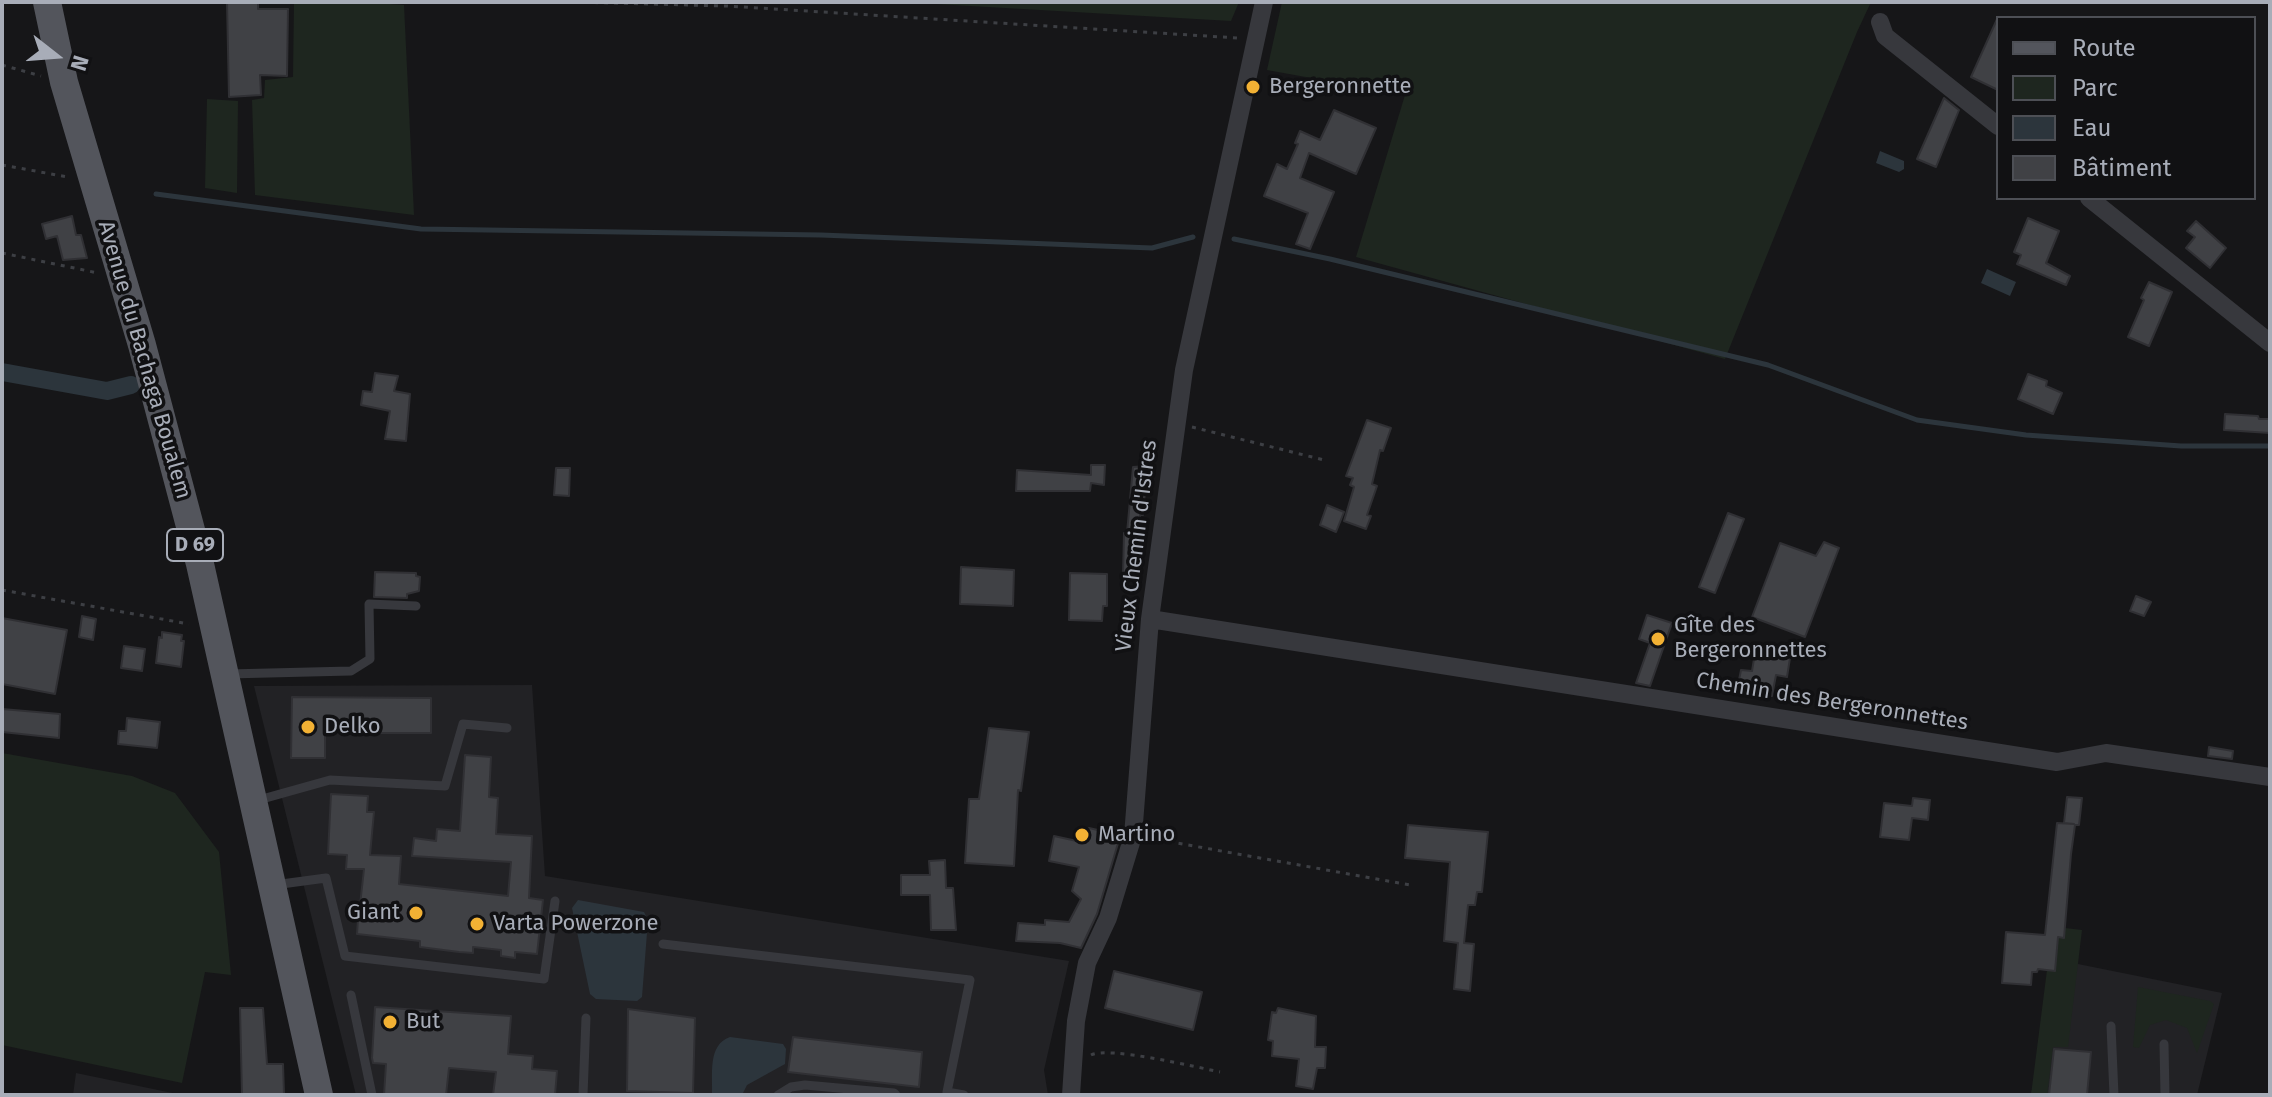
<!DOCTYPE html>
<meta charset="utf-8">
<style>
body{margin:0}
#map{position:relative;width:2272px;height:1097px;overflow:hidden;background:#161618;font-family:"Fira Sans",sans-serif}
canvas{display:block}
.frame{position:absolute;inset:0;border:4px solid #a8adb8;pointer-events:none}
.legend{position:absolute;left:1996px;top:16px;width:260px;height:184px;box-sizing:border-box;background:#111113;border:2px solid #4d4f55;margin:0;padding:10px 14px;list-style:none;font-size:24px;color:#a8adb8}
.legend li{display:flex;align-items:center;gap:16px;height:40px}
.legend b{width:40px;border:2px solid #4d4f55}
.north{position:absolute;left:16px;top:16px;width:80px;height:80px;-webkit-text-stroke:6px #111113;paint-order:stroke;rotate:107deg;font-size:22px;font-weight:700;line-height:32px;text-align:center;color:#a8adb8}
.north::after{content:'';display:block;margin:auto;width:28px;height:36px;background:#a8adb8;clip-path:polygon(50% 0,100% 100%,50% 72%,0 100%)}
</style>
<div id="map">
<canvas width="2272" height="1097"></canvas>
<div class="frame"></div>
<ul class="legend">
<li><b style="height:10px;background:#53555c"></b>Route</li>
<li><b style="height:22px;background:#1e261f"></b>Parc</li>
<li><b style="height:22px;background:#2c353c"></b>Eau</li>
<li><b style="height:22px;background:#404145"></b>Bâtiment</li>
</ul>
<div class="north">N</div>
</div>
<script>
const ctx = document.querySelector('canvas').getContext('2d');
ctx.lineJoin = 'round';
function fillPath(path, color) { ctx.fillStyle = color; ctx.fill(path, 'evenodd'); }
function stroke(path, color, width, dash) { ctx.strokeStyle = color; ctx.lineWidth = width; ctx.lineCap = dash ? 'butt' : 'round'; ctx.setLineDash(dash || []); ctx.stroke(path); }
function drawText(font, color, halo, rows, align = 'center') {
  ctx.font = font + ' "Fira Sans",sans-serif'; ctx.lineWidth = 7; ctx.setLineDash([]); ctx.textBaseline = 'middle'; ctx.strokeStyle = halo; ctx.fillStyle = color; for (const [text, x, y, turn = 0] of rows) {
    ctx.save(); ctx.translate(x, y); ctx.rotate((+turn || 0) * Math.PI / 180); ctx.textAlign = isNaN(turn) ? turn : align; if (halo) ctx.strokeText(text, 0, 0); ctx.fillText(text, 0, 0); ctx.restore();
  }
}
fillPath(new Path2D(`
 M532,685l13,191 524,85 -25,109 4,25h-692l-102,-409z
 M2063,961l159,32 -25,102h-166l8,-46z
 M76,1073l106,22h-109z`), '#222225');
fillPath(new Path2D(`
 M294,2h67l43,3 10,210 -159,-20 -3,-95 12,-2 1,-18 28,-3z
 M901,2h338l-8,19z
 M1282,2h589l-14,30 -132,327 -369,-102 49,-162 -138,-25z
 M207,99l31,2 -1,92 -32,-5z
 M2,753l130,23 43,17 44,59 12,123 -26,-3 -23,111 -180,-38z
 M2065,928l17,2 -14,117h-15l-6,48h-16l16,-125 8,1 3,-34 6,1z
 M2138,987l72,14 4,3 -17,49 -10,-25 -21,-8 -16,5 -11,23 -6,-1z`), '#1e261f');
fillPath(new Path2D(`
 M1880,151l24,10v8l-5,3 -23,-9z
 M1987,269l29,13 -6,14 -29,-13z
 M578,900l66,12 4,8 -6,77 -5,4 -41,-2 -6,-5 -18,-86z
 M730,1037l53,7 3,5 -1,15 -38,21 -5,10h-30c1,-20 -5,-50 18,-58z`), '#2c353c');
stroke(new Path2D(`
 M156,194l265,35 400,6 331,13 41,-11
 M1234,239l96,20 438,106 149,55 109,15 155,11h89`), '#2c353c', 5);
stroke(new Path2D(`
 M2,372l105,19 24,-6`), '#2c353c', 18);
const building = new Path2D(`
 M227,2h31v7h30l-1,67 -27,-1 1,20 -32,2z
 M1998,17v73l-27,-13z
 M1944,98l15,12 -23,57 -19,-8z
 M1334,110l42,18 -20,46 -47,-21 -9,25 34,14 -24,57 -14,-5 12,-31 -44,-17 13,-32 10,5 11,-25 -3,-1 5,-12 20,9z
 M72,216l4,19h5l6,23 -24,2 -6,-24 -11,3 -4,-15z
 M2028,218l31,13 -13,32 24,13 -4,9 -49,-21 4,-9 -7,-3z
 M2196,221l30,27 -16,20 -24,-20 9,-11 -8,-6z
 M2149,282l23,10 -23,54 -21,-9 16,-37 -3,-2z
 M375,373l23,3 -4,15 16,3 -4,47 -21,-2 5,-28 -29,-6 2,-14 9,1z
 M2028,374l19,7 -1,5 16,7 -9,21 -35,-15z
 M2225,414l33,2 1,3h11v14l-46,-3z
 M1367,420l24,8 -8,23 -3,-1 -8,34 5,2 -10,29 4,1 -5,13 -22,-8 10,-34 -4,-2 3,-7 -7,-2z
 M1091,465h14l-1,20 -13,-2 -1,8h-74l1,-21 74,5z
 M1147,466l-4,49h-3l-2,60h-15l1,-42h3l6,-66z
 M556,468h14l-1,28 -15,-1z
 M1327,505l17,7 -8,20 -16,-7z
 M1728,513l16,6 -29,74 -16,-6z
 M1824,542l15,6 -34,89 -53,-20 28,-74 36,13z
 M961,567l53,3 -1,36 -53,-2z
 M375,572l41,1v3l4,1 -1,14 -12,3v4l-33,-1z
 M1070,573l37,1v32h-4l-1,15 -33,-1z
 M2136,596l15,6 -7,14 -14,-5z
 M1647,615l25,8 -22,63 -14,-3 14,-40 -11,-4z
 M82,616l14,3 -3,21 -14,-3z
 M2,618l65,12 -12,64 -53,-10z
 M162,632l20,3 -1,6h3l-3,26 -25,-4 3,-26 3,1z
 M124,646l21,3 -3,22 -21,-3z
 M1755,653l35,5 -3,19 -11,-2 -4,21 -35,-6 4,-20 11,1z
 M292,697l139,1v35h-106v25h-34z
 M2,709l58,5 -1,24 -57,-6z
 M127,718l33,4 -3,26 -39,-4 1,-13h7z
 M989,728l40,4 -8,59 -3,-1 -4,76 -49,-3 4,-64h10z
 M2209,747l24,4 -1,8 -24,-3z
 M465,755l26,2 -2,40 9,1 -2,36 36,2 -3,62 14,2 -6,54 -22,-2v6l-14,-2v-6l-28,-3v6l-14,-1 -39,-5v-6l-63,-7 1,-15 -6,-1 2,-14 6,1 4,-36h-18l1,-14 -19,-1 3,-60 37,2 -1,16h7l-4,43 31,1 -2,28 109,12 3,-34 -99,-6 2,-18 22,3 1,-12 23,2z
 M2067,797l15,1 -3,27h-4l-4,29 -7,84 -6,-1 -3,34 -17,-2 -1,3h-5l-1,13 -29,-2 4,-51 39,3 12,-112 17,1 -10,-1z
 M1913,798l17,2 -2,20 -16,-2 -3,22 -29,-3 4,-34 28,3z
 M1408,825l80,7 -6,60h-5l-2,13h-7l-4,38 10,1 -4,47 -16,-2 4,-46 -14,-2 6,-79 -45,-4z
 M1089,828l22,5 -2,4 10,3 -22,74 -16,34 -21,-5 -44,-2 2,-18 27,2v-5l24,2 12,-23 -9,-8 7,-24 -30,-6 5,-25 32,7z
 M945,860l1,28h7l3,42h-25l-1,-35h-29v-20h29l-1,-14z
 M1114,971l88,21 -9,38 -88,-22z
 M375,1007l136,9 -3,38 25,2 -1,13 25,2 -2,24h-62l3,-23 -47,-4 -3,27h-62l2,-31 -13,-1 -1,-5z
 M240,1008h23l4,56h16l1,30 -42,1z
 M1278,1008l38,8 -1,31h11l-1,21h-8l-4,21 -17,-3 3,-27 -27,-3 1,-15 -5,-1 4,-28 4,1z
 M628,1009l67,9 -2,75 -66,-2z
 M793,1037l129,15 -3,35 -131,-15z
 M2054,1049l37,3 -4,43h-38z`);
fillPath(building, '#404145');
stroke(building, '#303034', 2);
stroke(new Path2D(`
 M574,2l153,4 511,32
 M2,65l39,11
 M2,165l66,12
 M2,253l96,20
 M1192,427l132,33
 M2,590l187,34
 M1149,838l261,47
 M1091,1055c18,-9 105,12 129,17`), '#3d3f44', 3, [4, 6]);
stroke(new Path2D(`
 M228,674l123,-3 19,-12 -1,-55 47,2
 M255,801l75,-21 115,6 18,-62 44,4
 M274,885l52,-7 19,78 199,23 11,-78
 M663,944l307,36 -23,112
 M351,995l21,100
 M2111,1026l3,69
 M2164,1044l1,51
 M583,1095l3,-77
 M778,1095l13,-8 14,-2 89,8 2,2
 M947,1095v-3l17,3`), '#37383d', 9);
stroke(new Path2D(`
 M1880,22l5,14 113,90
 M2089,198l181,145
 M1150,619l907,143 49,-9 164,24
 M1071,1095l5,-74 11,-58 21,-45 25,-82 17,-217 34,-249 80,-368`), '#37383d', 18);
stroke(new Path2D(`
 M47,2l17,80 78,263 58,219 119,531`), '#53555c', 28);
for (const [x, y, r, color] of [
 [1253,87,8,"#f2b134"],
 [1658,639,8,"#f2b134"],
 [308,727,8,"#f2b134"],
 [1082,835,8,"#f2b134"],
 [416,913,8,"#f2b134"],
 [477,924,8,"#f2b134"],
 [390,1022,8,"#f2b134"]
]) { const dot = new Path2D(); dot.arc(x, y, r, 0, 2 * Math.PI); ctx.fillStyle = color; ctx.fill(dot); stroke(dot, '#111113', 3); }
for (const [x, y, w] of [
 [195,545,56]
]) { const box = new Path2D(); box.roundRect(x - w / 2, y - 16, w, 32, 6); ctx.fillStyle = '#111113'; ctx.fill(box); stroke(box, '#a8adb8', 2); }
drawText('bold 20px', '#a8adb8', null, [
 ["D 69",195,545]
]);
drawText('22px', '#a8adb8', '#111113', [
 ["Bergeronnette",1269,87],
 ["Gîte des",1674,626],
 ["Bergeronnettes",1674,651],
 ["Delko",324,727],
 ["Martino",1098,835],
 ["Giant",400,913,"right"],
 ["Varta Powerzone",493,924],
 ["But",406,1022]
], 'left');
drawText('22px', '#a8adb8', '#111113', [
 ["Avenue du Bachaga Boualem",144,360,74],
 ["Vieux Chemin d'Istres",1137,546,-83],
 ["Chemin des Bergeronnettes",1832,702,9]
]);
</script>
